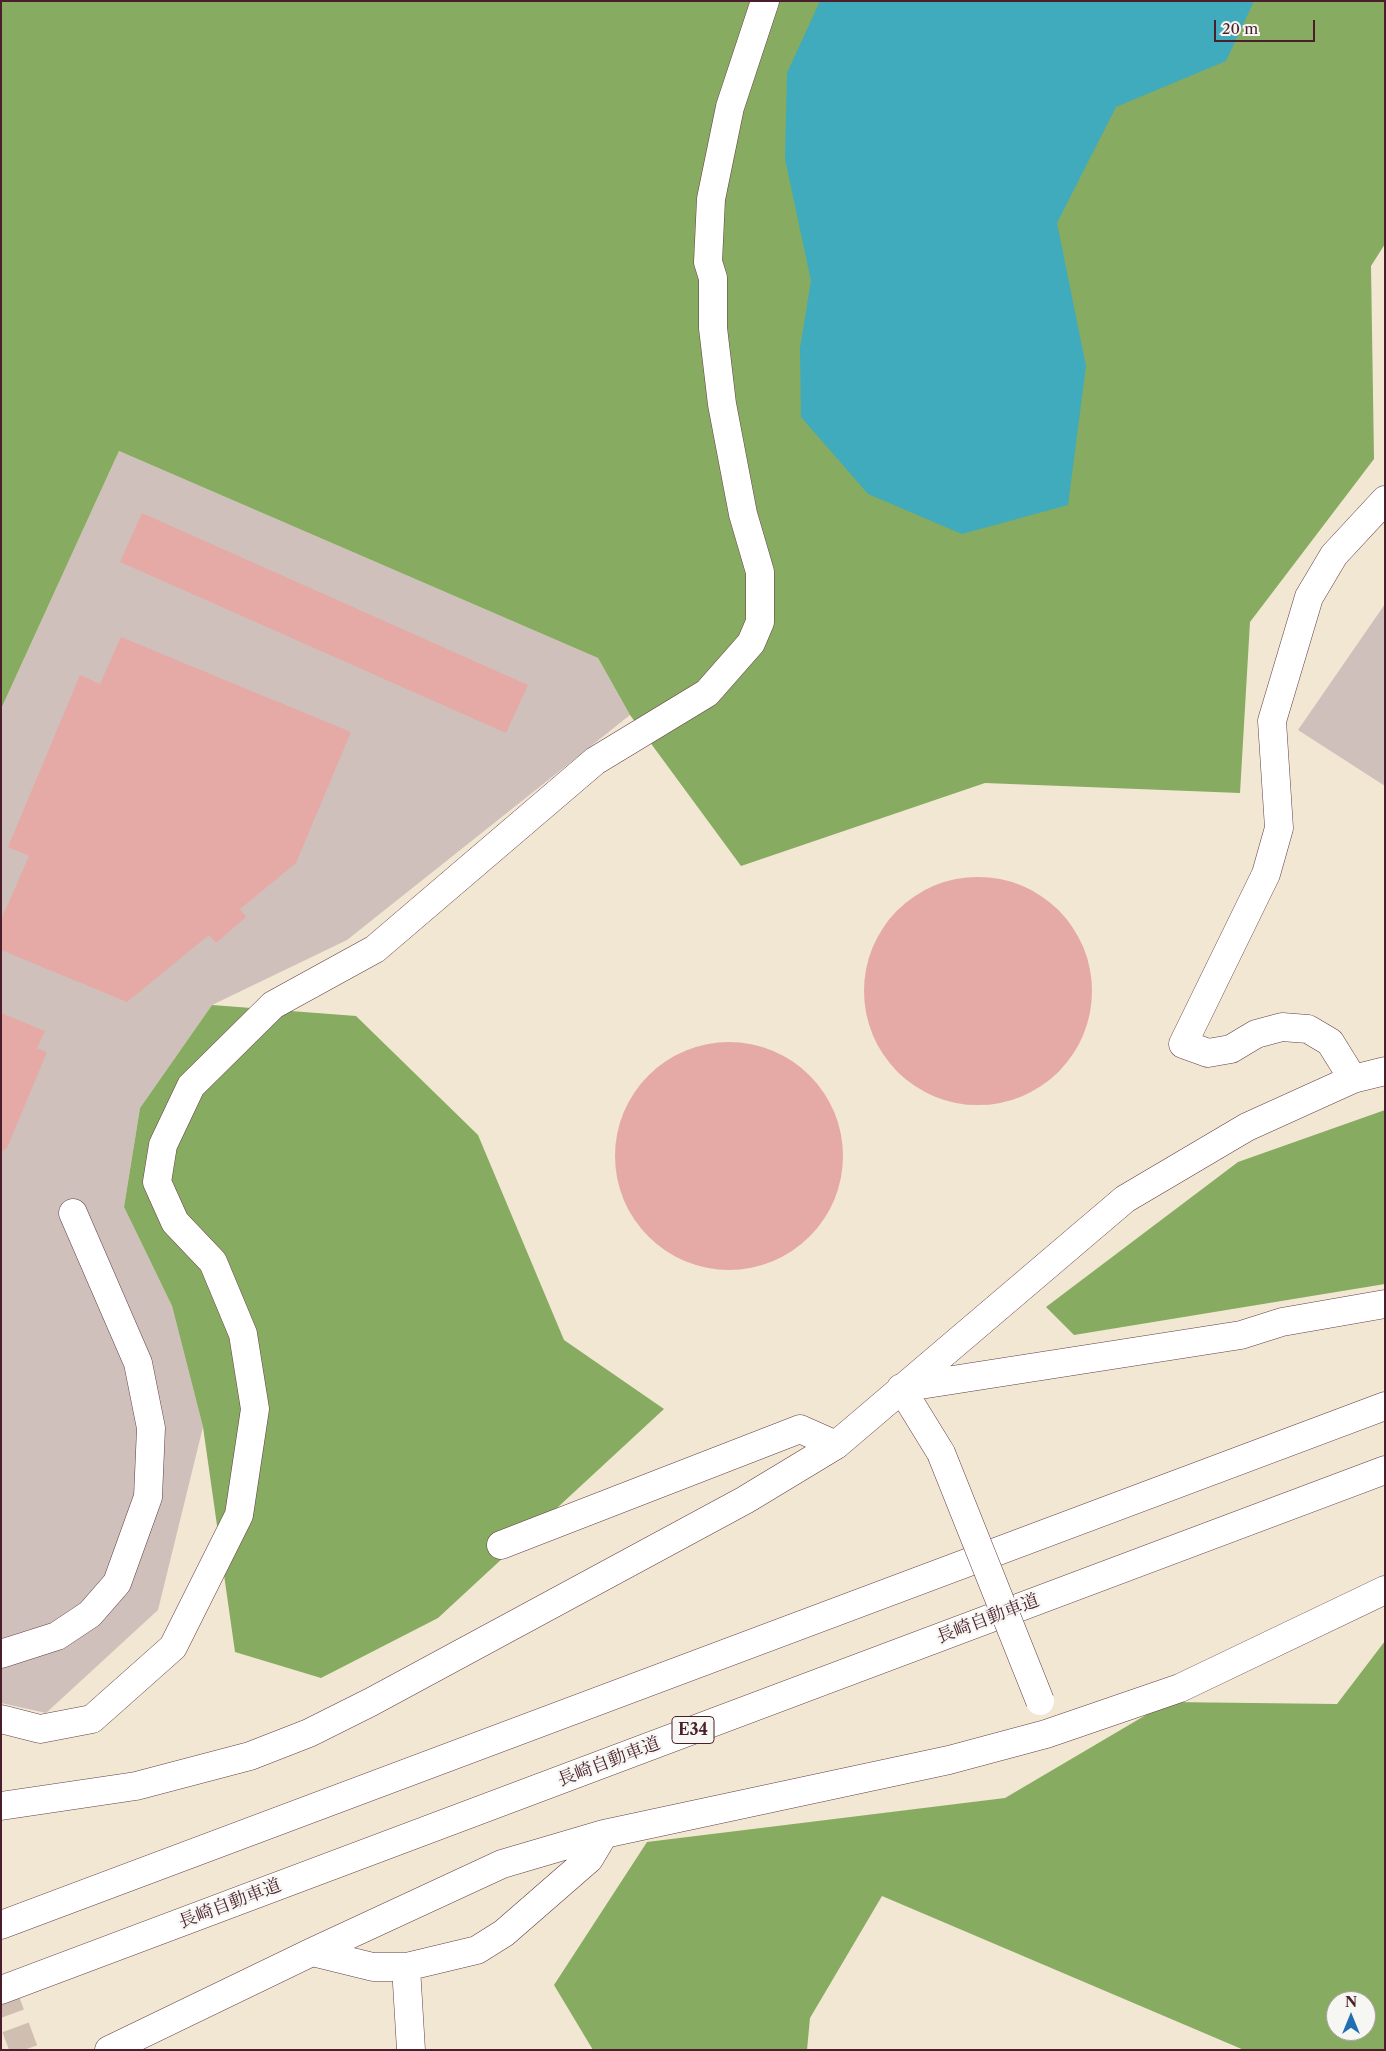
<!DOCTYPE html>
<meta charset="utf-8">
<style>
body{margin:0}
#map{position:relative;width:1386px;height:2051px;overflow:hidden;background:#f2e7d2;font-family:"Libre Caslon Text",serif}
canvas{display:block}
.frame{position:absolute;inset:0;border:2px solid #4a1f2b;pointer-events:none}
.north{position:absolute;left:1326px;top:1991px;width:50px;height:50px;box-sizing:border-box;background:#f6f6f2;border:1px solid #b1a0a2;border-radius:50%;rotate:0deg;font-size:14px;font-weight:700;line-height:20px;text-align:center;color:#4a1f2b}
.north::after{content:'';display:block;margin:auto;width:18px;height:22px;background:#1f6fb2;clip-path:polygon(50% 0,100% 100%,50% 72%,0 100%)}
.scale{position:absolute;left:1214px;top:20px;width:101px;height:22px;box-sizing:border-box;border:2px solid #4a1f2b;border-top:0;padding-left:6px;font-size:15px;line-height:18px;white-space:nowrap;color:#4a1f2b;-webkit-text-stroke:4px #f6f6f2;paint-order:stroke}
</style>
<div id="map">
<canvas width="1386" height="2051"></canvas>
<div class="frame"></div>
<div class="north">N</div>
<div class="scale">20 m</div>
</div>
<script>
const ctx = document.querySelector('canvas').getContext('2d');
ctx.lineJoin = 'round';
function fillPath(path, color) { ctx.fillStyle = color; ctx.fill(path, 'evenodd'); }
function stroke(path, color, width, dash) { ctx.strokeStyle = color; ctx.lineWidth = width; ctx.lineCap = dash ? 'butt' : 'round'; ctx.setLineDash(dash || []); ctx.stroke(path); }
function drawText(font, color, halo, rows, align = 'center') {
  ctx.font = font + ' "Libre Caslon Text","Noto Serif JP",serif'; ctx.lineWidth = 4.5; ctx.setLineDash([]); ctx.textBaseline = 'middle'; ctx.strokeStyle = halo; ctx.fillStyle = color; for (const [text, x, y, turn = 0] of rows) {
    ctx.save(); ctx.translate(x, y); ctx.rotate((+turn || 0) * Math.PI / 180); ctx.textAlign = isNaN(turn) ? turn : align; if (halo) ctx.strokeText(text, 0, 0); ctx.fillText(text, 0, 0); ctx.restore();
  }
}
fillPath(new Path2D(`
 M119,451l479,207 32,57 -283,225 -135,65 -72,103 -16,99 48,99 31,121 -45,183 -112,103 -45,-10v-994z
 M1385,604v182l-87,-56z`), '#cfc0bb');
fillPath(new Path2D(`
 M1,1h1384v243l-14,22 3,193 -124,163 -10,171 -255,-10 -244,83 -111,-151 -32,-57 -479,-207 -118,258z
 M212,1005l144,11 122,119 86,205 100,69 -226,209 -117,60 -86,-26 -32,-225 -31,-121 -48,-99 16,-99z
 M1385,1110v174l-311,51 -28,-28 192,-145z
 M1385,1641v409h-141l-362,-154 -72,122 -3,32h-214l-39,-65 93,-143 358,-44 163,-96 169,2zM1336,2001h30v30h-30z`), '#86ab61');
fillPath(new Path2D(`
 M820,1h434l-28,60 -110,46 -59,116 29,143 -18,139 -106,29 -94,-40 -67,-77 -1,-69 11,-67 -26,-122 2,-86z`), '#3fabbd');
fillPath(new Path2D(`
 M142,513l386,172 -22,48 -386,-171z
 M121,637l230,95 -55,131 -56,46 6,8 -30,26 -7,-8 -82,67 -126,-52v-30l28,-64 -21,-9 72,-172 20,9z
 M864 991a114 114 0 1 1 228 0a114 114 0 1 1-228 0Z
 M1,1013l44,18 -8,17 10,4 -40,96 -6,4z
 M615 1156a114 114 0 1 1 228 0a114 114 0 1 1-228 0Z`), '#e6aaa6');
stroke(new Path2D(`
 M1,1988l23,62`), '#d0bfb1', 28, [28, 14]);
const minor = new Path2D(`
 M1353,1079l-23,-37 -22,-13 -26,-2 -26,7 -25,15 -23,4 -25,-9 83,-170 13,-46 -7,-107 37,-124 25,-42 51,-55
 M901,1388l340,-53 41,-13 103,-18
 M901,1388l40,65
 M501,1545l299,-116 36,16
 M1,1654l56,-18 33,-22 27,-31 31,-86 3,-69 -13,-65 -65,-150
 M1,1719l39,10 52,-10 81,-72 66,-132 16,-106 -12,-75 -30,-72 -38,-40 -18,-40 6,-37 28,-59 82,-81 102,-56 220,-188 112,-68 44,-50 9,-21v-50l-17,-58 -21,-110 -9,-76v-50l-5,-16 3,-63 19,-92 35,-106
 M1,1806l135,-20 114,-30 59,-23 62,-31 374,-202 91,-55 289,-246 122,-72 106,-48 32,-8
 M312,1952l61,15h33l71,-17 27,-17 85,-74 15,-25
 M406,1967l5,83
 M109,2050l203,-98 190,-88 102,-30 345,-74 97,-26 134,-46 205,-98`);
const highway = new Path2D(`
 M1,1925l1384,-519
 M1,1990l1384,-520`);
stroke(minor, '#633d44', 29);
stroke(highway, '#633d44', 29);
stroke(minor, '#fff', 28);
stroke(highway, '#fff', 28);
const minorBridge = new Path2D(`
 M941,1453l99,248`);
stroke(minorBridge, '#633d44', 29, []);
stroke(minorBridge, '#fff', 28);
for (const [x, y, w] of [
 [693,1730,42]
]) { const box = new Path2D(); box.roundRect(x - w / 2, y - 13.5, w, 27, 4); ctx.fillStyle = '#f6f6f2'; ctx.fill(box); stroke(box, '#4a1f2b', 1); }
drawText('bold 16px', '#4a1f2b', null, [
 ["E34",693,1730]
]);
drawText('18px', '#4a1f2b', '#f6f6f2', [
 ["長崎自動車道",988,1619,-21],
 ["長崎自動車道",609,1762,-21],
 ["長崎自動車道",230,1904,-21]
]);
</script>
